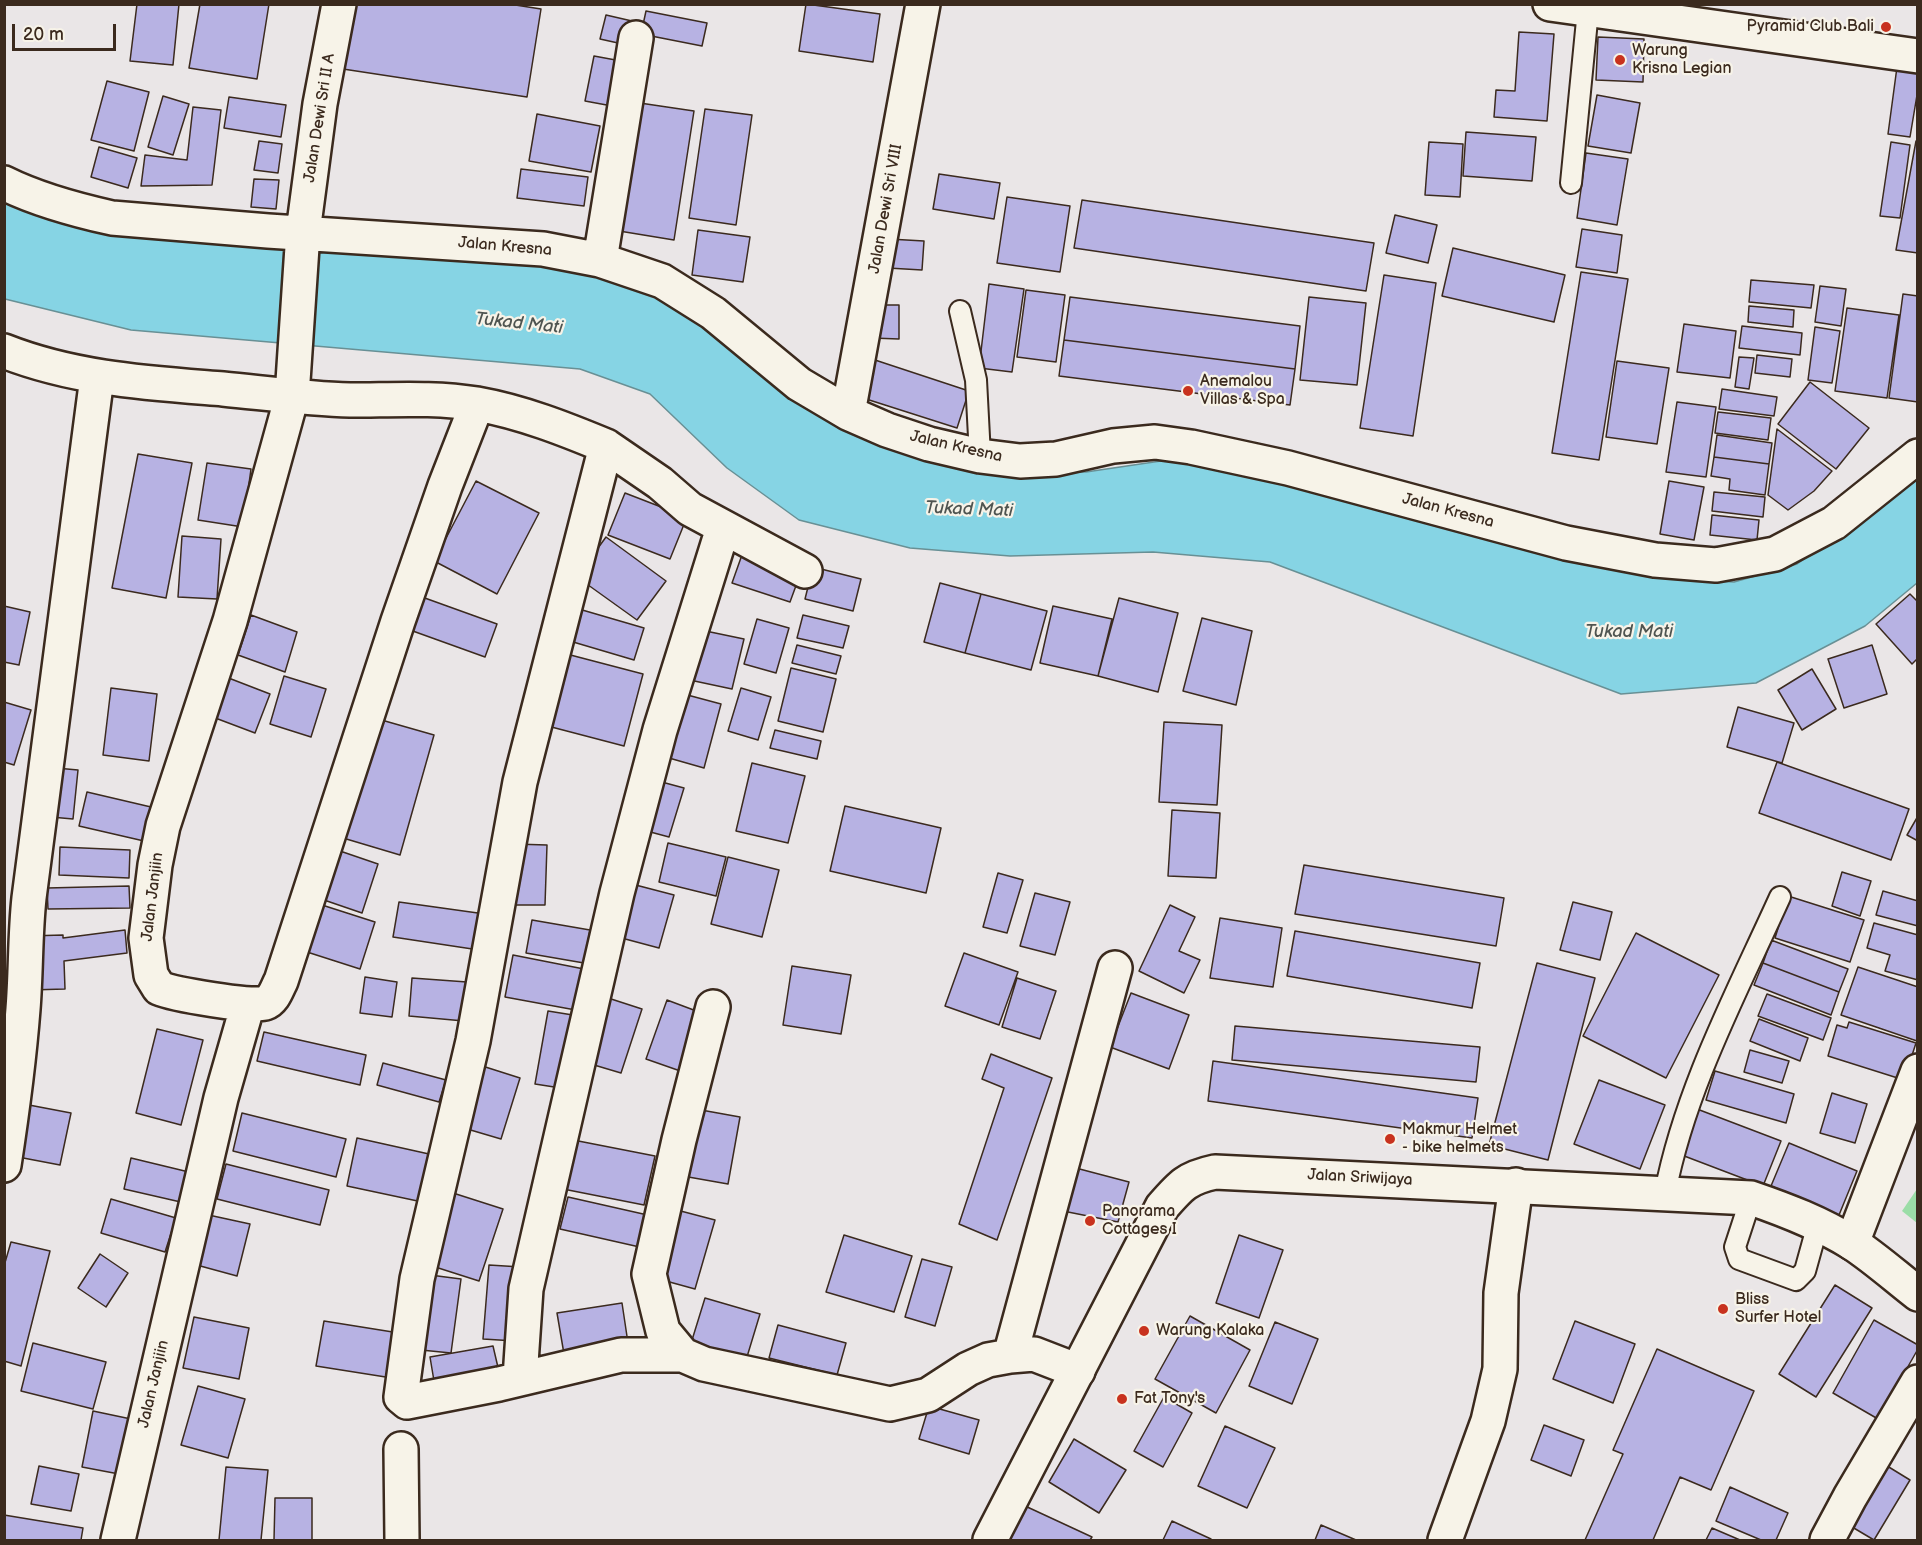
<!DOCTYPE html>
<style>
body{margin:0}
#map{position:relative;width:1922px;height:1545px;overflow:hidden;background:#eae6e7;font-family:"Balsamiq Sans",sans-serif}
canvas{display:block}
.frame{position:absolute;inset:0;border:6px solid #3b2a1e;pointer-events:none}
.scale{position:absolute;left:12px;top:24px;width:104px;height:27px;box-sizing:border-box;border:3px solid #3b2a1e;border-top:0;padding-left:8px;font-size:18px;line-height:21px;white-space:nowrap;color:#3b2a1e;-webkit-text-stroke:4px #f7f3e8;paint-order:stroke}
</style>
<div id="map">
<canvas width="1922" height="1545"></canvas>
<div class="frame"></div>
<div class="scale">20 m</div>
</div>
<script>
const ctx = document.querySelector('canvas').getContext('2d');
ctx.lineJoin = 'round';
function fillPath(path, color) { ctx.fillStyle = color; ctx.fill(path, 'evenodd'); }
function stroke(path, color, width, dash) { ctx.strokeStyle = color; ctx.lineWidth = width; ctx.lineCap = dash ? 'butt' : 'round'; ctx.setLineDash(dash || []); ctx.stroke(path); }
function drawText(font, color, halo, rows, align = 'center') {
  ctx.font = font + ' "Balsamiq Sans",sans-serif'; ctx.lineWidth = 4.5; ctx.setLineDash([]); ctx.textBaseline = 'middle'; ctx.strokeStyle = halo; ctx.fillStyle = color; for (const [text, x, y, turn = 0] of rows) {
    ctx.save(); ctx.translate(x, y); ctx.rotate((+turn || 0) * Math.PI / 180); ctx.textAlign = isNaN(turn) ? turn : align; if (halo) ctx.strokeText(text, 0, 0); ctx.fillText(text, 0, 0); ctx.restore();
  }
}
fillPath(new Path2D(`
 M1917,1189v34l-15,-12z`), '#9bdda7');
const water = new Path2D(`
 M5,203l167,38 263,15 152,14 75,22 79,51 255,129h90l102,-15 470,121 76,4 63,-18 120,-84v103l-52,43 -109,57 -135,11 -351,-132 -117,-10 -143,4 -100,-8 -111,-28 -72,-52 -77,-74 -70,-25 -449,-39 -126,-31z`);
fillPath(water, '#86d4e4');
stroke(water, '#689095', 1.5);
const building = new Path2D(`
 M137,4h42l-6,61 -43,-4z
 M200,4h69l-12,75 -68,-11z
 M353,4h156l32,5 -14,88 -184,-28z
 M806,4l74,10 -7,48 -74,-11z
 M646,11l61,12 -5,23 -61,-12z
 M606,15l26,6 -5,24 -27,-6z
 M1519,32l35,2 -7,87 -53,-4 2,-27 19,1z
 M1598,37l46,2 -1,43 -47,-2z
 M594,56l27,5 -9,45 -27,-5z
 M1897,67l21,3v19l-8,48 -22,-3z
 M107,81l42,11 -15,59 -43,-11z
 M1597,95l43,8 -9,50 -43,-7z
 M163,96l26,8 -16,51 -25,-8z
 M229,97l57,8 -5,32 -57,-9z
 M633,102l61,9 -20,129 -61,-10z
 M193,107l28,3 -9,75 -71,1 4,-31 42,5z
 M705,109l47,6 -16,110 -47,-7z
 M537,114l63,12 -9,46 -62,-11z
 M1466,132l70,5 -4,44 -69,-5z
 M259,141l23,3 -4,29 -24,-3z
 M1916,141l2,1v111l-22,-3z
 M1429,142l34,2 -3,53 -35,-2z
 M1891,142l19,3 -10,73 -20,-2z
 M99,147l38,11 -9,30 -37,-11z
 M1586,153l42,6 -11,66 -40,-7z
 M521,169l67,8 -4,29 -67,-8z
 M939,174l61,9 -6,36 -61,-10z
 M254,179l25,1 -3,29 -25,-2z
 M1007,197l63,9 -10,66 -63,-9z
 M1082,200l292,43 -8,48 -292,-43z
 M1395,215l42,10 -9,38 -42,-10z
 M1582,229l40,6 -5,38 -41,-6z
 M698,230l52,7 -7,45 -51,-7z
 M889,239l35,2 -2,29 -34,-2z
 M1453,248l112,27 -11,47 -112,-26z
 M1581,272l47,7 -29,181 -47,-7z
 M1384,275l52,8 -23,153 -53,-8z
 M1751,280l63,5 -3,23 -62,-6z
 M989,284l35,5 -12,83 -33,-4z
 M1820,286l26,3 -5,37 -26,-4z
 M1026,290l39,5 -9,67 -39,-5z
 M1903,294l15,2v106l-29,-4z
 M1070,297l230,29 -5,43 -231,-29z
 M1309,297l57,6 -9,82 -57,-5z
 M873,305h26v34l-27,-1z
 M1749,306l45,4 -1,17 -45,-5z
 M1847,308l52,7 -12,83 -52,-7z
 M1684,324l52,7 -6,47 -53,-6z
 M1742,326l60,7 -2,22 -61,-7z
 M1815,327l25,4 -8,52 -24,-3z
 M1064,340l231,29 -5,36 -231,-29z
 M1757,355l35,4 -2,18 -35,-4z
 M1739,357l15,1 -5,31 -14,-2z
 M875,360l94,31 -12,37 -94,-30z
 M1617,361l52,7 -12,76 -51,-7z
 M1810,382l59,46 -33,41 -58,-45z
 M1722,389l55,8 -3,19 -55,-7z
 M1677,402l39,5 -10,70 -40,-5z
 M1718,412l53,6 -3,22 -53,-7z
 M1777,429l55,42 -18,20 -26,19 -20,-15z
 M1717,435l55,8 -3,21 -55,-7z
 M138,454l54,9 -26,135 -54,-10z
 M1714,457l55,7 -4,31 -36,-5 1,-11 -19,-3z
 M207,463l44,6 -8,58 -45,-7z
 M476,481l63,32 -42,81 -63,-33z
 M1669,481l35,6 -10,53 -34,-6z
 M1714,492l51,5 -2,20 -51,-6z
 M625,493l62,24 -17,42 -62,-24z
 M1712,515l47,5 -2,20 -47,-5z
 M182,536l39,3 -4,60 -39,-2z
 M606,537l60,44 -29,39 -60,-43z
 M743,552l58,20 -11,30 -58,-19z
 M813,567l48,12 -8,32 -48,-12z
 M940,583l41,11 -16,59 -41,-11z
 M981,594l66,17 -16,59 -66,-17z
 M1910,594l8,8v56l-6,6 -36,-40z
 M422,597l75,27 -12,33 -75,-27z
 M1119,598l59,15 -20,79 -60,-16z
 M4,606l26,6 -11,53 -15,-3z
 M1053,606l59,13 -14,57 -58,-13z
 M572,607l72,21 -10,32 -71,-21z
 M251,615l46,17 -12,40 -47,-17z
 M803,615l46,11 -6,22 -46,-10z
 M1202,618l50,13 -16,74 -53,-14z
 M757,619l32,9 -13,45 -32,-9z
 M696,629l48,10 -12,50 -47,-10z
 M797,645l44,11 -5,18 -44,-11z
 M1872,645l15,49 -43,14 -16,-49z
 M559,652l84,22 -19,72 -84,-22z
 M791,668l45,11 -13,53 -45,-11z
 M1812,669l24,40 -34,21 -24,-40z
 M284,676l42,13 -15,48 -41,-13z
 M226,677l44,17 -15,39 -45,-17z
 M111,688l46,6 -8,67 -46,-6z
 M741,688l30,9 -13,43 -30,-9z
 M680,693l41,11 -17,64 -42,-12z
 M4,702l27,8 -17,55 -10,-3z
 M1738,707l56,16 -12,40 -55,-16z
 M378,719l56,16 -34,120 -57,-17z
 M1164,722l58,3 -5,80 -58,-3z
 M775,730l46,11 -4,18 -47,-11z
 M1777,762l132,47 -18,51 -132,-47z
 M752,763l53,13 -17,67 -52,-12z
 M56,768l22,2 -5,49 -22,-2z
 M658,781l26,7 -15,49 -26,-7z
 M87,792l64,15 -7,34 -65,-15z
 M845,806l96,22 -15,65 -96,-22z
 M1172,810l48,3 -4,65 -48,-2z
 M1918,816v25l-11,-6z
 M668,843l58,14 -10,39 -57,-14z
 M514,844l33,1 -2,60h-33z
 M60,847l70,3 -1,28 -70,-3z
 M340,851l38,13 -16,49 -38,-13z
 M728,857l51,13 -17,67 -51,-13z
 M1304,865l200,33 -8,48 -201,-32z
 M1842,872l29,9 -11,35 -28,-10z
 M998,873l25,7 -16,53 -24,-6z
 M628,883l46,12 -15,53 -45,-12z
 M129,886l1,22 -82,1 -1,-21z
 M1883,891l35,10v25l-42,-11z
 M1035,893l35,9 -15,53 -35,-9z
 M1788,896l76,24 -14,42 -75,-24z
 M399,902l86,12 -6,36 -86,-13z
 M1573,902l39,10 -12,48 -40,-10z
 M322,905l53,17 -15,47 -53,-17z
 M1170,905l25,12 -16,34 21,9 -16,33 -45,-22z
 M1220,918l62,10 -9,59 -63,-9z
 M532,920l58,10 -6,33 -58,-10z
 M1874,923l44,12v45l-33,-9 5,-16 -23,-7z
 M125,930l2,23 -63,8 1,28 -35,1 -2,-54 35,-1v3z
 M1295,931l185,32 -8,45 -185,-32z
 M1636,933l83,42 -53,103 -83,-42z
 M1771,940l77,29 -9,23 -76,-29z
 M964,953l54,19 -19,53 -54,-19z
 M513,955l76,15 -8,41 -76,-14z
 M1537,963l58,15 -47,182 -59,-15z
 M1763,963l76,29 -8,23 -77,-30z
 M792,966l59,9 -10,59 -58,-9z
 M1858,967l60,20 -1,54 -76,-26z
 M365,977l32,5 -5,35 -32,-4z
 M412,978l55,4 -3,39 -55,-5z
 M1017,978l39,13 -16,48 -38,-12z
 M1131,993l58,22 -20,54 -59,-22z
 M1767,994l64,24 -8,22 -65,-24z
 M605,997l37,12 -21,64 -37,-11z
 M667,1000l40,15 -21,58 -40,-14z
 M548,1011l31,5 -12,73 -32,-5z
 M1759,1019l49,19 -8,23 -50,-20z
 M1849,1022l67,21 -12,37 -76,-24 9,-31 10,3z
 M1235,1026l245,21 -4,35 -244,-22z
 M157,1029l46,11 -22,85 -45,-12z
 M264,1032l102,23 -6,30 -103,-24z
 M1750,1050l39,11 -7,22 -38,-11z
 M991,1054l61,24 -55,162 -38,-16 45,-136 -22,-9z
 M1213,1061l265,37 -6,40 -264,-37z
 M383,1063l63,17 -7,22 -62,-17z
 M476,1064l44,14 -19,61 -44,-13z
 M1715,1071l79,23 -8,29 -80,-23z
 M1599,1080l66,25 -25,64 -66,-25z
 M1832,1093l35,11 -12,39 -35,-10z
 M29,1105l42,8 -11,52 -42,-8z
 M690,1108l50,9 -12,67 -51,-9z
 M1697,1109l84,32 -18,45 -84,-32z
 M242,1113l104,26 -10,38 -103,-26z
 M357,1138l81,18 -11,47 -80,-17z
 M563,1138l92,18 -11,49 -91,-18z
 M1789,1143l68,28 -18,44 -68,-29z
 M131,1158l62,15 -8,30 -61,-14z
 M226,1164l103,26 -9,35 -103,-26z
 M1072,1167l57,15 -11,40 -55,-11z
 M453,1193l50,16 -24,72 -50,-16z
 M568,1197l84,19 -8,32 -84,-19z
 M111,1199l65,19 -11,34 -64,-19z
 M673,1209l42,11 -20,69 -40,-11z
 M204,1214l46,10 -13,52 -44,-12z
 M844,1235l68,21 -18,56 -68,-20z
 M1239,1235l44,15 -24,68 -43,-15z
 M11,1242l39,9 -29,115 -17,-5v-95z
 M100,1254l28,19 -22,34 -28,-19z
 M922,1259l30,8 -17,59 -30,-9z
 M489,1265l32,2 -6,74 -32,-2z
 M430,1275l31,4 -10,74 -30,-3z
 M1835,1285l37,23 -56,89 -37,-23z
 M705,1298l55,16 -17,56 -55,-17z
 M622,1303l6,40 -64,11 -7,-41z
 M1190,1316l60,34 -34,63 -61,-34z
 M194,1317l55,11 -10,51 -56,-11z
 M1874,1320l44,25v4l-40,70 -45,-26z
 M324,1321l75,12 -7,45 -76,-12z
 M1575,1321l60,23 -22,59 -60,-24z
 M1275,1322l43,17 -26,65 -43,-18z
 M778,1325l68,18 -9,32 -68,-17z
 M33,1343l73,19 -13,47 -72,-18z
 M493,1346l7,30 -66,5 -4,-24z
 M1657,1349l97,42 -43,99 -31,-13 -27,63h-68l38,-86 -10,-4z
 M198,1386l47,13 -17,59 -47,-13z
 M1164,1397l28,16 -29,54 -29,-16z
 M929,1406l50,14 -10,34 -50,-15z
 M93,1411l38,8 -12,55 -37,-7z
 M1544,1425l40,15 -13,36 -40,-16z
 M1225,1426l50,22 -28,60 -49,-22z
 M1074,1439l52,31 -27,43 -50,-31z
 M1879,1461l31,19 -36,60 -32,-19z
 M39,1466l40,8 -8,37 -40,-7z
 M226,1467l42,3 -7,70h-42z
 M1730,1487l58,26 -12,27h-15l-45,-19z
 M275,1498h37v42h-38z
 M1023,1505l69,32 -2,3h-83z
 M4,1515l79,13 -2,12h-77z
 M1172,1521l39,18 -1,1h-47z
 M1321,1525l35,15h-41z
 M1712,1528l28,12h-34z`);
fillPath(building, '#b7b2e3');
stroke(building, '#3b2a1e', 1.5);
const service = new Path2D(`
 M1571,183l17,-173
 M960,311l16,69 4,76
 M1665,1193c20,-104 72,-201 115,-296
 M1751,1198l-16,49 4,12 57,21 9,-9 13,-47`);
const minor = new Path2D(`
 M339,4l-19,100 -17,128 -11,164 -62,225 -67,205 -8,39 -9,73 5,37 8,13c14,6 94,20 106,15 9,-3 12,-15 16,-22l117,-360 47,-135 32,-82
 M1550,4l368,52
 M4,183c34,17 72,27 108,35l156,13 275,18 57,11 62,21 51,32 86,71 49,29 39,17 42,14 51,12 40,5 36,-2 57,-13 42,-4 36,5 97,21 278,75 89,17 61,5 59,-11 59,-31 84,-67
 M600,260l36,-222
 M4,351c71,28 145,32 219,38 42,4 85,10 127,11 42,0 85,-3 127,4 45,8 88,25 129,42l-86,336 -47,259 -56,238 -16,118 6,5 92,-18 122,-29h62
 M848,413l75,-409
 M606,446l54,37 30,26 115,62
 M713,1007l-34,133 -30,134 14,57 20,24 21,9 186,40 38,-9 40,-26 20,-9 22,-4 24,-2 44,17
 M4,1165c8,-52 15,-104 19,-156 3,-37 2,-74 6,-111l68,-521
 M1852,1243l66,-172
 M1010,1356l105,-388
 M520,1378l6,-89 91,-396 43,-163 63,-202
 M401,1449l1,91
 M118,1540l103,-442 27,-94
 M1445,1540l43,-119 12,-52 1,-76 15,-108
 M1827,1540l23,-43 68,-115`);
const tertiary = new Path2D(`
 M990,1540l172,-333c19,-22 25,-29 53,-35l536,26c35,12 69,25 101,45 23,15 44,34 66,51`);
stroke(service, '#3b2a1e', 24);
stroke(minor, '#3b2a1e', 38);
stroke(tertiary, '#3b2a1e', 38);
stroke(service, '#f7f3e8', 20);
stroke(minor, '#f7f3e8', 33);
stroke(tertiary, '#f7f3e8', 33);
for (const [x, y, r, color] of [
 [1886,27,6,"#c8321e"],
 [1620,60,6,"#c8321e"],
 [1188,391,6,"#c8321e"],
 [1390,1139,6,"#c8321e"],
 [1090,1221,6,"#c8321e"],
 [1723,1309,6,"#c8321e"],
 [1144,1331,6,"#c8321e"],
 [1122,1399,6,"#c8321e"]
]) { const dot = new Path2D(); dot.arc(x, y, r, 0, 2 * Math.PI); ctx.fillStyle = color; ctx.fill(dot); stroke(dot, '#f7f3e8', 2); }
drawText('16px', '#3b2a1e', '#f7f3e8', [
 ["Pyramid Club Bali",1874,27,"right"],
 ["Warung",1632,51],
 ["Krisna Legian",1632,69],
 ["Anemalou",1200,382],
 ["Villas & Spa",1200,400],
 ["Makmur Helmet",1402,1130],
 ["- bike helmets",1402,1148],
 ["Panorama",1102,1212],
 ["Cottages I",1102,1230],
 ["Bliss",1735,1300],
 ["Surfer Hotel",1735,1318],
 ["Warung Kalaka",1156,1331],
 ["Fat Tony's",1134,1399]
], 'left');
drawText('16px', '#3b2a1e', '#f7f3e8', [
 ["Jalan Dewi Sri II A",320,118,-81],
 ["Jalan Dewi Sri VIII",886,209,-80],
 ["Jalan Kresna",505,247,5],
 ["Jalan Kresna",956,447,13],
 ["Jalan Kresna",1448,511,15],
 ["Jalan Janjiin",153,897,-83],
 ["Jalan Sriwijaya",1360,1178,3],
 ["Jalan Janjiin",154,1384,-77]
]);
drawText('italic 18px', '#4e5450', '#f7f3e8', [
 ["Tukad Mati",519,324,6],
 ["Tukad Mati",969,510,2],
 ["Tukad Mati",1629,632]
]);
</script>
